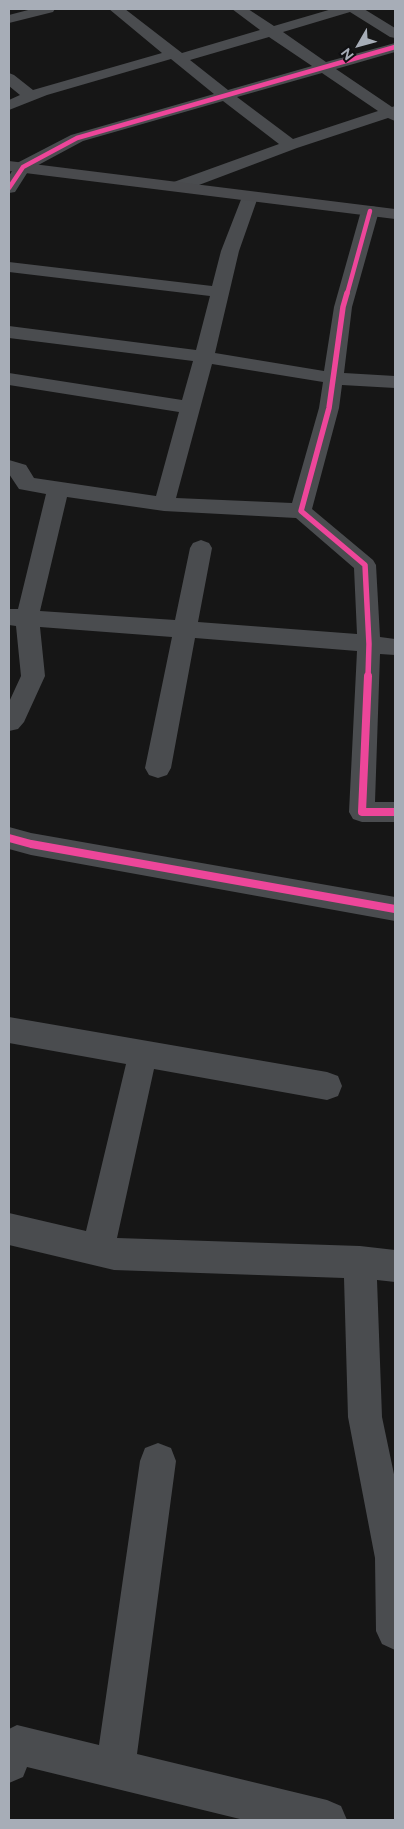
<!DOCTYPE html>
<style>
body{margin:0}
#map{position:relative;width:404px;height:1829px;overflow:hidden;background:#161616;font-family:Raleway,sans-serif}
canvas{display:block}
.frame{position:absolute;inset:0;border:10px solid #a7adb7;pointer-events:none}
.north{position:absolute;left:334px;top:20px;width:50px;height:50px;-webkit-text-stroke:4px #101012;paint-order:stroke;rotate:232deg;font-size:14px;font-weight:700;line-height:20px;text-align:center;color:#a7adb7}
.north::after{content:'';display:block;margin:auto;width:18px;height:22px;background:#a7adb7;clip-path:polygon(50% 0,100% 100%,50% 72%,0 100%)}
</style>
<div id="map">
<canvas width="404" height="1829"></canvas>
<div class="frame"></div>
<div class="north">N</div>
</div>
<script>
const ctx = document.querySelector('canvas').getContext('2d');
ctx.lineJoin = 'round';
function fillPath(path, color) { ctx.fillStyle = color; ctx.fill(path, 'evenodd'); }
function stroke(path, color, width, dash) { ctx.strokeStyle = color; ctx.lineWidth = width; ctx.lineCap = dash ? 'butt' : 'round'; ctx.setLineDash(dash || []); ctx.stroke(path); }
fillPath(new Path2D(`
 M32,9h23l-2,3 -44,11v-8z
 M109,9h16l57,44 78,-23 -28,-21h16l26,17 58,-17h32l31,19v10l-5,-1 -40,-25 -67,20 43,30 69,-19v9l-59,17 56,38 3,-1v15l-7,-3 -91,30 -114,43h-12l-2,-4 2,-4 108,-39 -56,-43 -140,40 -54,29 -14,22 -6,1v-17l8,-13 54,-28 143,-41 -43,-35 -124,36 -38,15v-10l11,-5 -11,-9v-13l5,2 19,15 129,-37zM269,37l43,29 -84,24 -38,-30zM322,73l56,38 -85,28 -56,-42z
 M250,192l6,1 2,4 -19,54 -24,102 109,18 10,-64 27,-96 3,-4 6,-1 6,1 3,4 -27,96 -8,66 51,3v12l-53,-3 -3,23 -27,101 61,51 3,5 4,72 15,2v16l-15,-1 -5,148h20v20h-33l-9,-3 -4,-7 8,-161 -162,-13 -24,130 -4,7 -9,3 -9,-3 -4,-7 27,-131 -132,-10 5,49 -21,46 -6,7 -9,2v-29l12,-26 -5,-50 -7,-1v-16h9l28,-115 -27,-5 -10,-15v-14l17,5 8,13 122,18 23,-84 -170,-27v-12l173,27 11,-39 -184,-23v-12l187,24 14,-54 -201,-24v-10l203,24 9,-35 21,-54 2,-4zM212,364l111,18 -4,26 -27,95 -116,-5zM67,497l97,14 132,7 58,50 3,66 -159,-12 14,-74 -3,-5 -8,-3 -8,3 -3,5 -15,72 -135,-9z
 M9,827l22,6 364,64v24l-364,-66 -22,-6z
 M9,1017l318,55 11,4 4,10 -4,10 -11,4 -173,-31 -37,169 243,8 35,4v32l-18,-2 5,137 13,62v171l-13,-6 -6,-13 -1,-73 -27,-141 -4,-139 -230,-8 -105,-25v-32l77,18 40,-167 -117,-21z
 M158,1443l13,5 5,13 -39,293 190,46 14,6 6,14h-103l-217,-53 -4,10 -14,6v-54l8,-4 82,20 41,-284 5,-13z`), '#4a4c4f');
fillPath(new Path2D(`
 M9,161l386,48v10l-386,-48z`), '#494a4d');
stroke(new Path2D(`
 M9,188l14,-21 54,-29 318,-91
 M347,294l23,-83`), '#ed469a', 4.5);
stroke(new Path2D(`
 M347,293l-4,14 -14,101 -28,103 64,54 4,79 -1,33`), '#ed469a', 5.5);
stroke(new Path2D(`
 M368,676l-6,136h33
 M9,838l22,6 364,65`), '#ed469a', 8);
</script>
